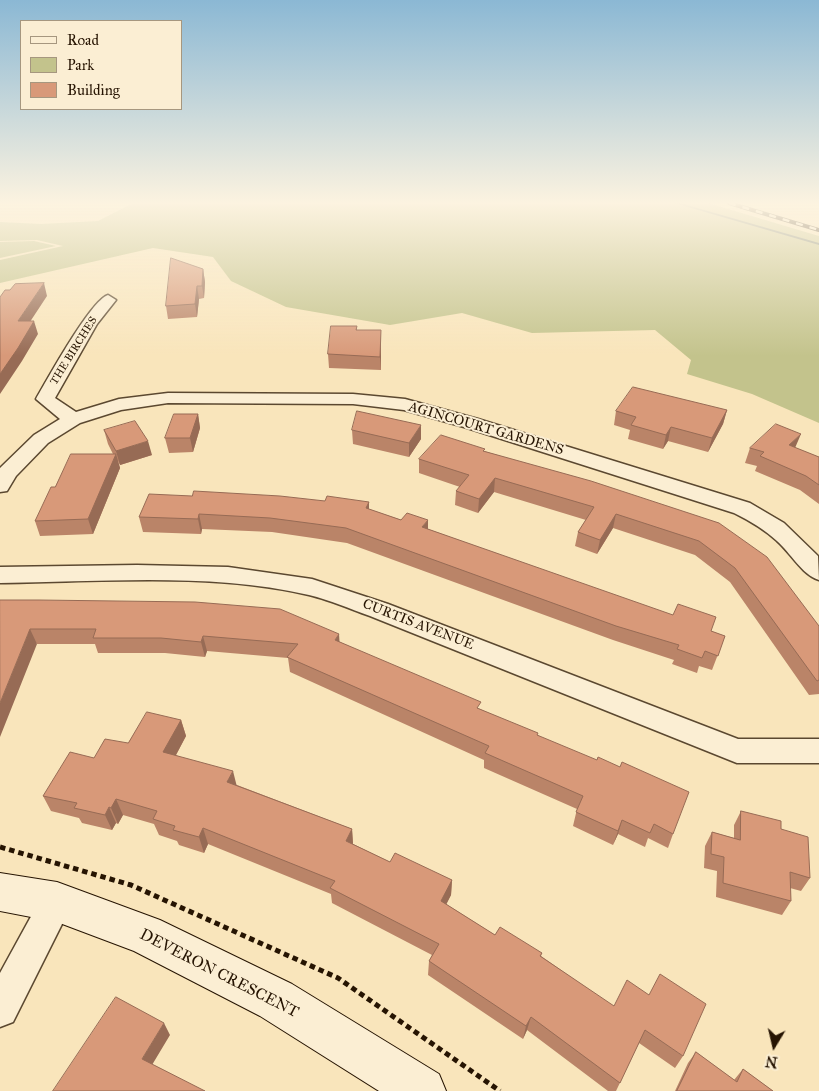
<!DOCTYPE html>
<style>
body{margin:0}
#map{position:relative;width:819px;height:1091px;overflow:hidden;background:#f9e5bb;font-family:"IM FELL Great Primer",serif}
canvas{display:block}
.legend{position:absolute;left:20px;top:20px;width:162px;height:90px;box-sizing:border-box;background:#fbeed3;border:1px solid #a6977f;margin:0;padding:6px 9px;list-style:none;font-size:15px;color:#261402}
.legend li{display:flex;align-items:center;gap:10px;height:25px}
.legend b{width:25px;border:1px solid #a6977f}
.north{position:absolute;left:749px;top:1021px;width:50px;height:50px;-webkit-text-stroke:4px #fbeed3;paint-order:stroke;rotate:189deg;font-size:14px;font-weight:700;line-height:20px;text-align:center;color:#261402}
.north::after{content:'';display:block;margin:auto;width:18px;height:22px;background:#261402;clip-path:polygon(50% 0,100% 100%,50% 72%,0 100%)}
</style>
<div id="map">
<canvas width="819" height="1091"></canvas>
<ul class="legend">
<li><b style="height:6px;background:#fbeed3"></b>Road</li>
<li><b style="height:14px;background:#c3c38c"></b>Park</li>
<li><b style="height:14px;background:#d89979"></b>Building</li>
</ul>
<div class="north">N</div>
</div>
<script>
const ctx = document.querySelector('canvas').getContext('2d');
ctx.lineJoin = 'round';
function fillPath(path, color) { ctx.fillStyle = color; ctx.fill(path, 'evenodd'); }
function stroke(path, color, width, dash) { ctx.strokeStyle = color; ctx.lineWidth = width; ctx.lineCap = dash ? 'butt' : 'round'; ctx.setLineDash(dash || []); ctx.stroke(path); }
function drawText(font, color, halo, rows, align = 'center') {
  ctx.font = font + ' "IM FELL Great Primer",serif'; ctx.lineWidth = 4; ctx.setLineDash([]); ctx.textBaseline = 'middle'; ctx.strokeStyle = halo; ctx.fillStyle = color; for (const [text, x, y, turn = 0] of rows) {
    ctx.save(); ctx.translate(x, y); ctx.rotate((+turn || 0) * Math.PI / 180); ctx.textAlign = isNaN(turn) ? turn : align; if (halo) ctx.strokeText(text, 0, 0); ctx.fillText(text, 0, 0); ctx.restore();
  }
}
fillPath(new Path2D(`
 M133,203h575l111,33v187l-67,-29 -65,-20 4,-14 -36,-30 -123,3 -70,-20 -72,12 -104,-18 -55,-26 -18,-24 -60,-9 -153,35v-23l63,-14 -26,-6 -37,1v-19l41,2 57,-3z
 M34,241l22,5 -56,12v-16z`), '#c3c38c');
fillPath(new Path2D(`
 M674,203h6l139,40v2z`), '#6f7a6f');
const street = new Path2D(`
 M108,295l8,5 -19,24 -42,74 21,14 43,-13 49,-6 185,1 52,5 73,20 272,84 34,20 34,33 1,24c-17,-5 -29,-28 -42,-39 -13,-12 -27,-20 -43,-28l-270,-86 -60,-17 -51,-6 -185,-1 -47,7 -41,13 -32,20 -32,33 -9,15 -7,1v-24l34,-33 26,-16 -24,-20c11,-19 55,-99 72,-104z
 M137,565l91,2 84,12 76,25 350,135h81v24h-82l-367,-147c-20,-7 -40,-16 -61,-21 -100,-23 -207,-13 -309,-12v-16z
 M57,886l12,5 4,11 -60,120 -13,5v-54l45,-82z`);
const secondary = new Path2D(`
 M0,873l57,9 103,38 132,64 147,90 7,17h-67l-119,-75 -126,-65 -77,-29 -57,-11z`);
stroke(street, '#5b4830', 3);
stroke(secondary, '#261402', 2);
stroke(new Path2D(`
 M0,847l131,38 207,93 162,113`), '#261402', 5, [5.5, 4]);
fillPath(street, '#fbeed3');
fillPath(secondary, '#fbeed3');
const rail = new Path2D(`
 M729,203l90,27`);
stroke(rail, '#261402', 4);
stroke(rail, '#fbeed3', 2.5, [7]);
fillPath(new Path2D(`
 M203,269l2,13 -1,16 -5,1 -2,18 -29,2 -2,-13z
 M357,326v4h24v40l-52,-2 -1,-14z
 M727,410l-4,14 -15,28 -40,-11 -5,8 -35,-10 2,-9 -16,-5 2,-14z
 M198,414l2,14 -7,24 -24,1 -4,-15z
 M104,430l48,25 -32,10 -2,-4 2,7 -27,66 -53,2 -5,-15 20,-34 58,-33 -5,-10z
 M352,430l69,9 -12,18 -56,-13z
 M750,448h45l24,9v47l-19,-14 -45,-19 2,-5 -12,-3z
 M484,451l235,72 100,103v68l-10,1 -79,-113 -35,-27 -82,-27 -16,26 -22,-8 3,-14 8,-12 -92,-28 -16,21 -23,-8 1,-14 4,-4 -41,-14v-14z
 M325,501l44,1v7l59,20 297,107 -13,34 -13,-4 -2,7 -25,-9 2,-4 -61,-20 -266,-97 -75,-11 -70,-3 -1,5 -58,-2 -4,-15z
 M0,600l340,42 140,67 58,26 135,99 -5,14 -20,-10 -3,9 -27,-13 -5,11 -40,-19 4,-17 -93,-41v-8l-194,-88 -2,-14 -81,-7 -2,6 -40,-4h-67l-3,-9h-58z
 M181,720l5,16 -10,19 61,30 115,44 1,15 37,18 62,18 -1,15 -5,9 49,31 47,18 -1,3 142,100 -8,12 -36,-25 -23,48h-8l-81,-61 -4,9 -95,-64 1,-14 3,-6 -100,-52 -1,-9 -123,-50 -4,9 -25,-8 -2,-4 -18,-6 -5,-11 -31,-9 -5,9 -2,-1 -4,7 -30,-7 -3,-5 -28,-7 -8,-15 51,-38 34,-15z
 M741,811l40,18 29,49 -9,13 -11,-3 1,13 -9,14 -66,-18 1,-26 -13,-3 1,-22 7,-14 22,6v-13z
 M696,1052l38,28 9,-11 30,22h-98l13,-28z`), '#ba8468');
fillPath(new Path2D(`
 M203,269l2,13 -1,16 -2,-12z
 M44,283l3,13 -25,38 -4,-13z
 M197,286l2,13 -2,18 -2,-13z
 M34,321l4,13 -16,27 -22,33v-20z
 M381,330v40l-1,-13z
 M727,410l-4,14 -15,28 4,-14z
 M198,414l2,14 -7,24 -3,-14z
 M421,425v14l-12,18v-14z
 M671,427l-3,14 -5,8 3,-14z
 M801,434l-6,14 -6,-3z
 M148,441l4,14 -32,10 -4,-14z
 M116,454l4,14 -27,66 -5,-15z
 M495,478l-1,14 -16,21 1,-14z
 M369,502v14l-3,-8z
 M199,514l3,15 -1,5 -3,-15z
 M616,514l-3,14 -16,26 3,-14z
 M428,520v15l-6,-8z
 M30,629l7,15 -37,93v-34z
 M339,634l1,15 -5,-9z
 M203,636l4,15 -2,6 -4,-15z
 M181,720l5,16 -17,32 -6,-16z
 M233,771l4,16 -10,-5z
 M116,799l7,16 -5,9 -7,-16z
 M109,807l7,16 -4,7 -7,-15z
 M622,820l-4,14 -5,11 5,-14z
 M203,828l5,16 -4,9 -5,-16z
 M352,829l1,15 -7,-3z
 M452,880l-1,15 -10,20v-14z
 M531,1017l-4,13 -4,9 3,-13z
 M164,1023l6,12 -21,35 -7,-11z`), '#976b55');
const building = new Path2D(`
 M171,258l32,11 -1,17h-5l-2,18 -29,2z
 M44,283l-26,38h16l-16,27 -18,26v-77l5,-7h5l5,-6z
 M331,326h26l-1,4h25l-1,27 -52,-3z
 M633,387l94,23 -15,28 -41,-11 -5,8 -35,-10 5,-8 -20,-6z
 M357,411l64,14 -12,18 -57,-13z
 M174,414h24l-8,24h-25z
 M135,421l13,20 -32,10 -12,-21z
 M776,424l25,10 -12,11 30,12v28l-13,-9 -46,-20 4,-4 -14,-4z
 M441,435l44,14 -2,2 108,30 128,42 48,34 52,69v54l-2,1 -82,-113 -36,-27 -83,-27 -16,26 -22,-8 16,-25 -99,-29 -16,21 -23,-8 13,-16 -50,-16z
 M71,454h45l-28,65 -53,2 16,-34h4z
 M194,491l86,5 45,5 2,-5 42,6 -3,6 35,12 6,-7 21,7 -6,7 251,88 5,-11 38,13 -5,14 14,5 -7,20 -13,-5 -3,7 -25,-9 2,-4 -63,-19 -270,-98 -76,-10 -71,-4 -1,5 -59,-2 10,-23 43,2z
 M0,600h39l156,2 85,7 59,25 -4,6 146,62 -4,6 61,25 -1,2 60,25 1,-3 22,10 2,-5 67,30 -16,42 -19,-10 -4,9 -28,-13 -4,11 -42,-19 7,-16 -98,-43 4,-7 -202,-89 11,-13 -95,-8 -2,6 -40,-4h-68l3,-9h-66l-30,74z
 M147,712l34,8 -18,32 70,19 -6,11 125,47 -6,12 44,21 5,-9 57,27 -11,21 54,34 5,-8 42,26 -2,3 74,50 13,-26 22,15 11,-21 46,30 -23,52 -38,-26 -25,53 -89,-66 -5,9 -97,-65 10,-17 -109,-56 5,-7 -132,-53 -4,9 -26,-7 2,-4 -22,-7 4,-8 -41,-12 -5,9 -2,-1 -4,8 -31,-7 3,-5 -34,-7 27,-44 24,6 11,-19 23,4z
 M741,811l40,10v8l27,8 2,41 -20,-6 1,29 -68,-18 1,-26 -13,-3 1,-22 28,8z
 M116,997l48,26 -22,36 63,32h-152z
 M696,1052l41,30 6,-13 30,22h-96z`);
fillPath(building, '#d89979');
stroke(building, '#976b55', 1);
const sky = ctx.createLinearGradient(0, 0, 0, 356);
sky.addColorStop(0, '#8bb8d4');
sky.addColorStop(0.57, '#fcf3e0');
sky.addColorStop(1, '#fcf3e000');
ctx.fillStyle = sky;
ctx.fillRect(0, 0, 819, 356);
drawText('11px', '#261402', '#fbeed3', [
 ["THE BIRCHES",74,351,-58]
]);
drawText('14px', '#261402', '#fbeed3', [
 ["AGINCOURT GARDENS",486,429,16],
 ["CURTIS AVENUE",418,625,21]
]);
drawText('16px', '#261402', '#fbeed3', [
 ["DEVERON CRESCENT",219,974,27]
]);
</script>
